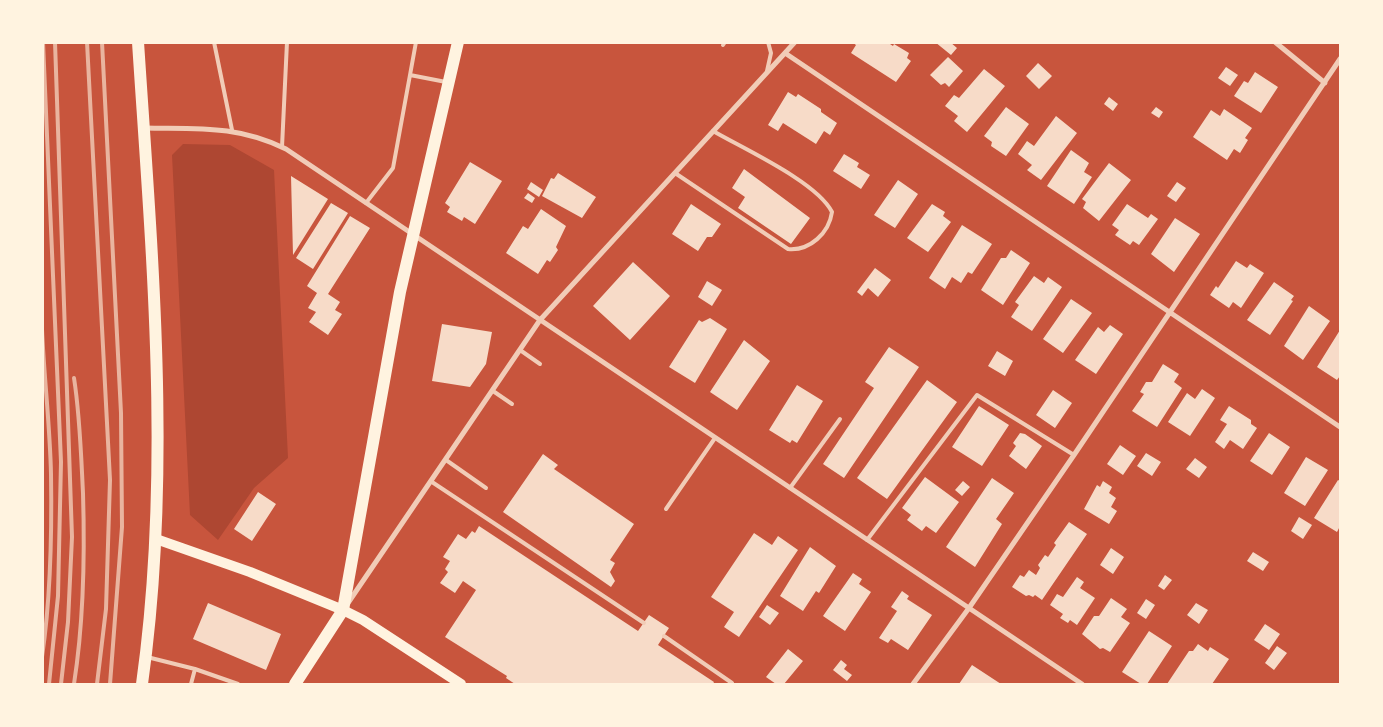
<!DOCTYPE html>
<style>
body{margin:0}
#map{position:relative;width:1383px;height:727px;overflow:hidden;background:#c8553d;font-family:"Space Grotesk",sans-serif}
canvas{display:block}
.frame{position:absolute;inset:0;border:44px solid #fff3e0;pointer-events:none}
</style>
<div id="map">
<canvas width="1383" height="727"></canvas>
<div class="frame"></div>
</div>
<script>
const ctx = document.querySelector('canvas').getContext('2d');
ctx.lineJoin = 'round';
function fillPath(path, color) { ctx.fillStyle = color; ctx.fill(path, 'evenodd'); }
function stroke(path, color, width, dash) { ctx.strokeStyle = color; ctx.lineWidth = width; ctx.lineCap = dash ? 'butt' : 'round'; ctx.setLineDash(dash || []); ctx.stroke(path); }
fillPath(new Path2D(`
 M183,144l47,1 44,25 14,288 -34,30 -36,52 -28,-25 -18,-360z`), '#ae4732');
fillPath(new Path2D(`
 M852,42h35l6,4 1,-2 15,9 -2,5 4,3 -15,21 -45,-29 5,-8z
 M935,42h15l7,6 -6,7z
 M948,57l15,14 -14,16 -4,-4 -4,2 -11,-10z
 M1038,63l14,13 -13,13 -13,-13z
 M1226,67l12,8 -8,11 -12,-8z
 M984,69l21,17 -38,46 -13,-11 4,-5 -13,-10 9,-11 5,3z
 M1255,72l23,15 -17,26 -27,-17 10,-15 4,2z
 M788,92l8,5 2,-3 23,15v3l16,11 -7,12 -6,-4 -8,13 -33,-21 -5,8 -10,-6z
 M1109,97l9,7 -5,7 -9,-7z
 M1006,107l23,17 -23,32 -15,-10 1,-4 -8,-6z
 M1156,107l7,5 -4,6 -8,-5z
 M1224,109l28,19 -7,10 3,2 -8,13 -6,-4 -7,11 -34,-23 18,-27 9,6z
 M1056,116l21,17 -36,47 -14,-10 5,-5 -14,-11 9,-13 7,5z
 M1071,150l18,13 -5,9 8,5 -18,27 -27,-18z
 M844,154l15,9 -2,4 13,8 -9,14 -28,-18z
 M470,162l32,19 -27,43 -11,-7 -2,4 -15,-9 3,-5 -5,-4z
 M1109,163l22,17 -32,41 -16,-13 3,-6 -4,-3z
 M744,169l66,49 -19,26 -53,-36 7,-11 -13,-9z
 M558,173l38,24 -14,21 -40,-22 9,-18 3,1z
 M291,176l37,23 -35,56z
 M898,180l20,14 -23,34 -21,-13z
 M531,182l12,8 -4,7 -12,-8z
 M1177,182l9,6 -10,14 -9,-6z
 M528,193l7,5 -3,5 -8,-5z
 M331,203l17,10 -35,56 -17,-11z
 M691,204l30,20 -9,13h-5l-9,14 -26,-17z
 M932,204l13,8 -2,4 8,6 -23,30 -21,-14z
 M1127,204l21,14 3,-4 7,5 -19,26 -6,-4 -3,4 -15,-10 4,-5 -7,-5z
 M541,209l25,17 -10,21 2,3 -8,12 -3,-2 -9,14 -32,-21 17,-27 5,3z
 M350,216l20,12 -42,66 12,8 -5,8 7,4 -14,21 -19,-13 7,-10 -8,-4 9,-15 -10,-7z
 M1175,218l25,16 -26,38 -23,-18z
 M962,225l30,19 -20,30 -4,-2 -7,11 -9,-6 -7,12 -16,-11z
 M1011,250l19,13 -27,42 -22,-15 20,-32h5z
 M1236,261l11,7 3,-4 14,9 -23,35 -8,-6 -4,6 -19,-13 6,-9 2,2z
 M633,262l37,34 -40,44 -37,-34z
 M875,268l16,12 -13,17 -10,-9 -6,8 -5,-4z
 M1034,276l10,7 4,-6 14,10 -30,44 -21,-14 8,-12 -4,-3z
 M707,281l15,9 -10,16 -14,-9z
 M1274,282l20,14 -3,4 2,1 -23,34 -23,-15z
 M1071,299l21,14 -29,40 -20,-14z
 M1309,306l21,15 -27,39 -19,-14z
 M710,318l17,11 -32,54 -26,-16 30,-47 3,2z
 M442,324l50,8 -6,32 -16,23 -38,-6z
 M1110,325l13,9 -27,40 -21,-14 23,-33 6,5z
 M1340,330v46l-3,4 -20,-13z
 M744,340l26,21 -33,49 -27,-18z
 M889,347l30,20 -75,111 -21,-14 51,-76 -9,-6z
 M997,351l16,10 -8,15 -17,-10z
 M1163,364l16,10 -5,8 8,6 -25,39 -25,-16 12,-17 -4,-2 6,-10h6z
 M927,380l30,22 -70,97 -30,-21z
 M797,385l26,16 -26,42 -5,-3 -2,3 -21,-13z
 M1202,389l13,9 -25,38 -22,-14 19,-29 8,6z
 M1053,390l19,13 -17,25 -19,-13z
 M979,406l30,19 -27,41 -30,-19z
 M1229,406l22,14v4l6,4 -14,21 -13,-9 -6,9 -9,-7 12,-18 -7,-4z
 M1020,433l5,1 17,12 -16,23 -17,-13 7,-10 -3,-3z
 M1269,433l21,14 -18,28 -22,-14z
 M1120,445l16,11 -13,19 -16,-11z
 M1146,453l15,9 -9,14 -15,-10z
 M543,454l15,11 -4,4 80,55 -24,36 5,3 -5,9 5,9 -4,6 -108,-75z
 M1306,457l22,13 -23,36 -21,-13z
 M1195,458l12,9 -8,11 -13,-9z
 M925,477l34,25 -23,31 -10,-7 -4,5 -15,-11 4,-5 -9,-7z
 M992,478l22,15 -18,26 6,5 -27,43 -29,-20z
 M1338,480l2,1v45l-3,6 -23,-14z
 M963,481l7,6 -8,9 -7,-6z
 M1103,481l9,6 -3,6 7,5 -5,9 6,4 -8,13 -25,-15 13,-24 3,2z
 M258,492l18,12 -24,37 -18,-12z
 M1299,517l13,8 -9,14 -12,-8z
 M1069,522l18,12 -45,66 -7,-5 -2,2 -4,-2 -3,1 -14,-9 8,-12 4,2 5,-7 7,5 4,-7 -2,-3 7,-10 3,2 8,-12 -2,-2z
 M479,526l159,105 11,-16 20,13 -11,17 56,37 -1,2h-198l-9,-6 1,-2 -62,-39 31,-47 -13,-9 -8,12 -15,-10 8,-11 -3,-3 5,-8 -7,-4 15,-23 8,5 6,-8 3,2z
 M754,533l18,12 6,-9 20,14 -59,87 -15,-10 10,-15 -23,-15z
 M810,547l26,19 -17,27 -3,-2 -13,20 -23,-15z
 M1111,548l13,9 -11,17 -13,-9z
 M1253,552l16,10 -6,9 -16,-10z
 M853,573l9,6 -3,5 12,8 -26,39 -22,-15z
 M1165,575l7,5 -8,10 -6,-4z
 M1077,577l7,5 -4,6 15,10 -18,27 -7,-5 -2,3 -8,-5 3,-4 -13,-9 7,-11 6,3z
 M902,591l7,5 -2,3 25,16 -24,35 -17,-11 -3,4 -9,-5 18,-27 -6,-4z
 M1111,598l16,11 -6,8 9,6 -20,29 -7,-4 -3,1 -18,-15 12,-18h5z
 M1146,599l9,6 -9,14 -9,-6z
 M208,603l73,31 -15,36 -73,-31z
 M1196,603l12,7 -9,14 -12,-9z
 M767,605l12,8 -9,12 -11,-8z
 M1265,624l15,10 -11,16 -15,-10z
 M1149,631l23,15 -25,38h-6l-19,-12z
 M1198,644l10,7 2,-4 19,12 -17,25h-45l22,-33h4z
 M1277,646l10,7 -13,17 -9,-7z
 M788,649l15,12 -19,23h-8l-10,-7z
 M841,660l6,5 -3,4 8,6 -5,6 -14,-11z
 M972,665l29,19h-42z`), '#f7dbc8');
stroke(new Path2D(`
 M214,42l18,88
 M723,45l2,-3
 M767,71l4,-18 -3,-11
 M410,75l6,-33
 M282,147l5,-105
 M675,173l113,76c22,2 41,-16 44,-37 -15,-30 -88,-63 -119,-81
 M366,203l27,-35 17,-93 36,7
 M520,350l20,14
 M493,391l19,13
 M446,460l40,28
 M432,482l212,141
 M790,488l50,-69
 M666,509l49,-71
 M867,540l110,-145 97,60
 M664,636l68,47 -1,1
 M147,657l48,12 43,15
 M191,684l4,-15`), '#f1ccb7', 4);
stroke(new Path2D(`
 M1275,42l50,41
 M785,53l555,374
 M145,128c53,1 92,-3 141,21l796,535
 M348,603l192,-283 255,-278
 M913,684l56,-76 105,-153 266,-396`), '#f1ccb7', 5);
stroke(new Path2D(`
 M156,539l94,33 93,38 20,10 98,64`), '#fff3e0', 10);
stroke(new Path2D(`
 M138,42c14,214 34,429 4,642
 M295,684l48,-74 57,-318 58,-250`), '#fff3e0', 12);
stroke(new Path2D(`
 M43,42l18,420 -3,134 -9,88
 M55,42l17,495 -4,85 -7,62
 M87,42l23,438 -4,129 -9,75
 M102,42l19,371 1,114 -12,157
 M42,329c2,48 8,97 9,145 1,61 0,122 -9,183
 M74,378c6,38 7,76 9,115 2,65 1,127 -9,191`), '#e9b49f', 4);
</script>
